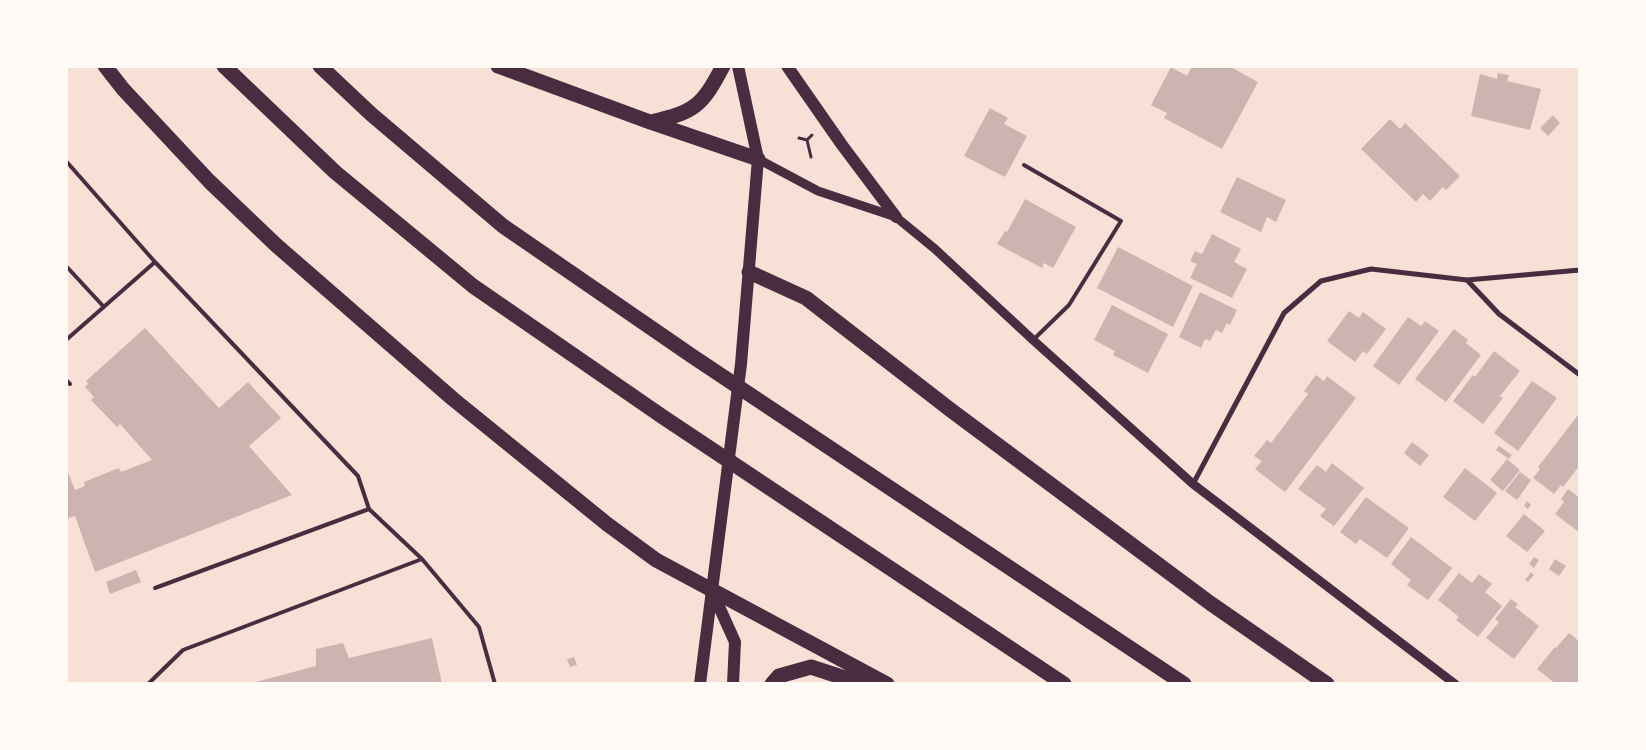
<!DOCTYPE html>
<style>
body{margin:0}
#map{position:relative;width:1646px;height:750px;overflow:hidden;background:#f7e1d7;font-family:Inter,sans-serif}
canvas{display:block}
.frame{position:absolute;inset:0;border:68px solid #fffaf5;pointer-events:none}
</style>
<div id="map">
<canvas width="1646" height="750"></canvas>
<div class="frame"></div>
</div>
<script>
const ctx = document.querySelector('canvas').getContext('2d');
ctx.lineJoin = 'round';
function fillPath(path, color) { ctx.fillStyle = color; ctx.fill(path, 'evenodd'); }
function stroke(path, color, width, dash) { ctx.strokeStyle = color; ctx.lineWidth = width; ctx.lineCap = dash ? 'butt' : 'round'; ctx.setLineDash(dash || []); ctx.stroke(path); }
fillPath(new Path2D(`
 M1192,66h37l29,16 -36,67 -58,-31 3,-5 -16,-8 20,-38 16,9z
 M1498,73l11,2 -2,6 34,8 -11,41 -59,-14 9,-42 17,5z
 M990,108l18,10 -4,6 23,12 -22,41 -41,-21z
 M1553,115l7,8 -12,13 -8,-8z
 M1390,119l10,10 5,-6 55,53 -14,14 -3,-3 -13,14 -7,-7 -7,8 -55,-53z
 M1237,177l49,23 -10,22 -9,-5 -6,15 -41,-20z
 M1025,199l51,28 -23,41 -9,-5 -2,5 -45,-24 8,-13 2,1z
 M1212,234l29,15 -7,13 13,7 -15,29 -42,-20 7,-14 -7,-3 5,-10 7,3z
 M1118,247l75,39 -20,41 -76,-39z
 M1200,292l37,18 -7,15 -3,-2 -5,10 -6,-3 -6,11 -5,-2 -4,9 -22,-11z
 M1112,305l56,29 -20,39 -35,-18 2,-4 -21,-11z
 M1349,311l10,7 4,-6 23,17 -19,25 -4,-3 -8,11 -28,-21z
 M1408,317l13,9 4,-5 14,10 -40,54 -26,-19z
 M145,328l74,80 29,-26 33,36 -32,28 43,49 -197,77 -20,-56 -9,3v-51l9,22 10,-4 -1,-4 35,-14 2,4 31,-12 -32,-36 -3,3 -26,-27 3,-3 -9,-10 3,-3 -2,-3z
 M1454,329l14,11 -2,3 15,12 -35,47 -31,-23z
 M1494,351l26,20 -20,25 3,2 -20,26 -30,-23 20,-26 2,2z
 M1316,375l8,6 3,-5 29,22 -71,94 -30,-23 7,-8 -8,-5 13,-16 4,3 37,-49 -4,-3z
 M1532,381l25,17 -39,53 -24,-18z
 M1578,415l2,2v48l-17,22 -2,-2 -7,9 -21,-16 7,-9 -2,-2z
 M1412,442l17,13 -9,11 -16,-13z
 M1499,446l13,9 -3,4 -13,-9z
 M1507,459l13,11 -17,21 -13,-11z
 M1332,463l32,25 -30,38 -14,-10 6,-7 -28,-20 19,-24 9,7z
 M1465,468l32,25 -22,28 -32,-24z
 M1520,472l11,8 -14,20 -12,-9z
 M1568,489l12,9v35l-25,-19 9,-12 -3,-3z
 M1366,497l43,31 -22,30 -27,-19 -4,5 -16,-12z
 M1527,501l4,4 -3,4 -4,-3z
 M1524,514l21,17 -18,21 -21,-16z
 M1411,537l41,31 -24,32 -21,-15 4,-5 -20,-16z
 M1534,557l5,3 -5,8 -5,-4z
 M1555,559l11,7 -7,10 -10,-7z
 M136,570l5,12 -31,12 -4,-12z
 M1531,572l3,3 -6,7 -3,-2z
 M1459,573l13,10 7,-9 13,10 -7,8 17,14 -24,31 -22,-17 3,-3 -21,-17z
 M1511,599l7,5 -3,3 24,19 -25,33 -28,-21 13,-16 -4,-3z
 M1569,633l11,9v42h-24l-19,-15 18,-22 1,1z
 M432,638l10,46h-194l68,-18v-17l27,-6 6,15z
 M574,657l3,8 -7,2 -3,-8z`), '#ccb4b1');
stroke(new Path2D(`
 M799,138l8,2
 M811,157l-4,-17 5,-5`), '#4a2c40', 3);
stroke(new Path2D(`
 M66,161l89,101 203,214 11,33
 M1024,165l97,56 -52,84 -36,35
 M66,266l38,41
 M66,340l89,-78
 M66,380l4,4
 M155,588l214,-79 53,50
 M148,684l35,-34 239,-91 57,68 16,57`), '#4a2c40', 4);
stroke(new Path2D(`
 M1467,280l32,34 81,61
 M1193,484l91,-171 37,-32 50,-12 96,11 113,-10`), '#4a2c40', 5);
stroke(new Path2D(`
 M758,159l60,32 78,26 39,32 98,91 160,144 262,200`), '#4a2c40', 9);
stroke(new Path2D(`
 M787,66l55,79 54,72
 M712,591l23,51 -2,42
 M700,684l41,-320 17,-205 -20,-93`), '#4a2c40', 12);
stroke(new Path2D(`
 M105,66l18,23 86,92 67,64 177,154 154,125 49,36 231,124
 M224,66l111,106 138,114 190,131 401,267
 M320,66l51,48 132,112 189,130 492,328
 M498,66l152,56 108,37
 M651,122c44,-10 51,-16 72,-56
 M749,272l57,26 146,113 258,192 117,81
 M772,684l7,-8 32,-9 52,17`), '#4a2c40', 15);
</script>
